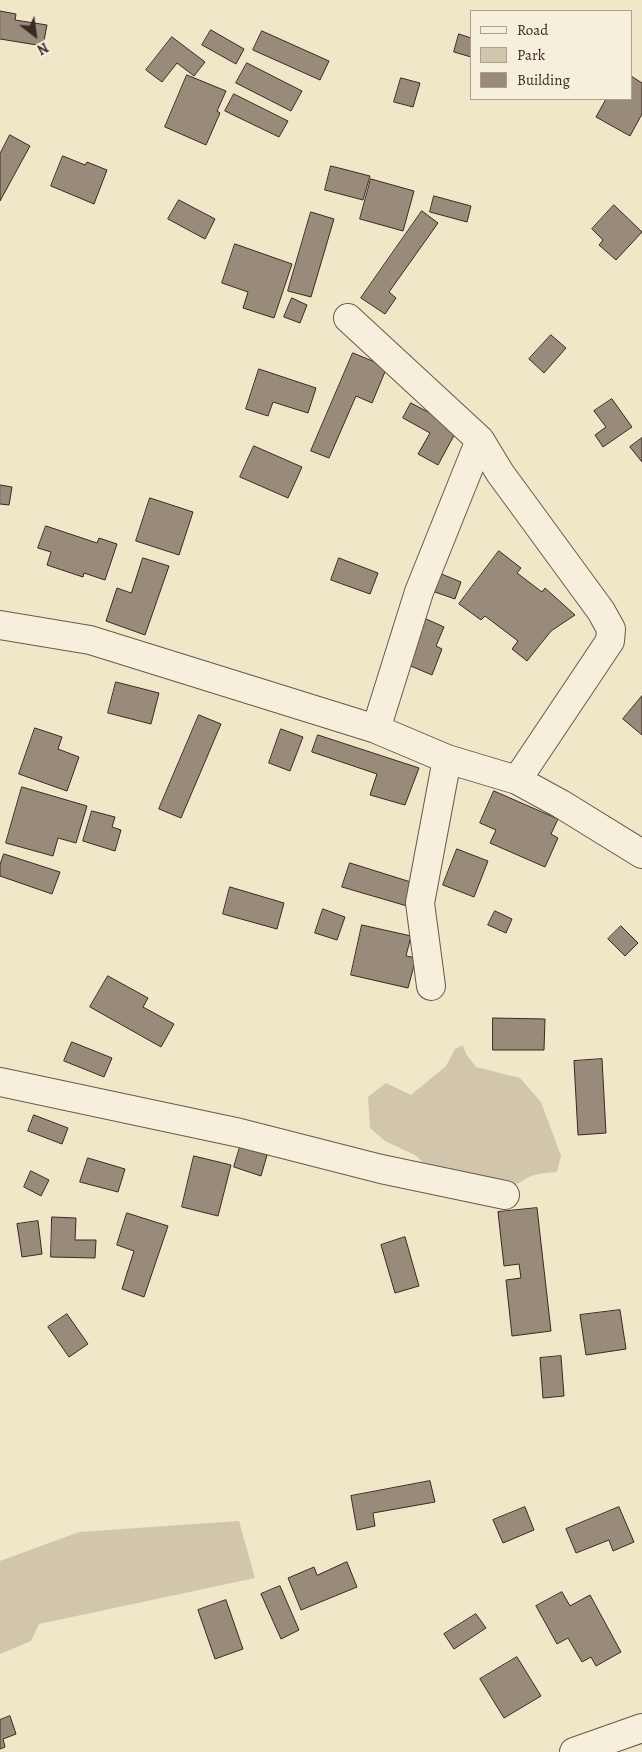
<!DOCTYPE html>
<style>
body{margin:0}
#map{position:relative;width:642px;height:1752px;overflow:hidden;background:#f0e6c8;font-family:Alegreya,serif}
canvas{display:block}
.legend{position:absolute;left:470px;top:10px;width:162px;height:90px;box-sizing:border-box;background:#f5efdb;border:1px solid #aaa092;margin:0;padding:6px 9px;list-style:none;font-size:15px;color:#3a2924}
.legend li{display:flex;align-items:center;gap:10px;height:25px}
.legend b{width:25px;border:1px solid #aaa092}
.north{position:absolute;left:10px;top:10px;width:50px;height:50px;-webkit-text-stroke:4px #f5efdb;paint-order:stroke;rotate:150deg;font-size:14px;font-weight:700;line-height:20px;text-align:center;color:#3a2924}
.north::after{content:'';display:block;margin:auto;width:18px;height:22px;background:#3a2924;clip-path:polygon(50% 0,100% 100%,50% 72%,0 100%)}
</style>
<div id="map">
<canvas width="642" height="1752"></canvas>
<ul class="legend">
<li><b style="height:6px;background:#f5efdb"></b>Road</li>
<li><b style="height:14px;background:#d1c6ac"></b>Park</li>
<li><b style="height:14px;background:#998b79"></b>Building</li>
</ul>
<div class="north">N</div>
</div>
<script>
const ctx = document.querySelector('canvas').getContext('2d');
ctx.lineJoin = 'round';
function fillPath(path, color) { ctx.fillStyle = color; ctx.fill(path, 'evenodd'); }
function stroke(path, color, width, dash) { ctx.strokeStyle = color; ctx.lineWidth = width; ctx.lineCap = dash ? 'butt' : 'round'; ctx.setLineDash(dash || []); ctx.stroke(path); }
fillPath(new Path2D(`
 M463,1045l3,9 10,13 44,11 21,24 20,54 -4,16c-9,1 -20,1 -28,5 -9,4 -6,6 -18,8l-86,-21 -10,-9 -30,-14 -15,-13 -2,-31 18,-14 25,12 35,-29 9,-17z
 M239,1521l16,57 -216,46 -8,17 -31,13v-93l79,-29z`), '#d1c6ac');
const building = new Path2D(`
 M0,11l16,3 -1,6 32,5 -4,21 -43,-7z
 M211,30l33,19 -8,15 -34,-19z
 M262,31l67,30 -9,19 -67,-30z
 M459,34l12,4v19l-17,-5z
 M172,37l33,25 -11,14 -17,-13 -15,19 -16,-12z
 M247,63l55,28 -11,20 -55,-28z
 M187,75l39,16 -9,20 3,2 -14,32 -41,-18z
 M631,76l11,7v31l-12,22 -34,-19 10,-18h25z
 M401,78l19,5 -7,24 -19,-5z
 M234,94l54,27 -9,16 -54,-26z
 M10,135l20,11 -30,55v-47z
 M63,156l22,9 2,-3 20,8 -13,34 -43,-18z
 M331,166l39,10 -7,24 -38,-10z
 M371,179l43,12 -11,40 -43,-12z
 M434,196l37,10 -4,16 -37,-10z
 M179,200l36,19 -10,20 -37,-20z
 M614,205l28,27 -26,28 -17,-15 4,-5 -11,-11z
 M422,211l16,12 -49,69 7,6 -11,16 -24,-16z
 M311,212l23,7 -23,78 -23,-6z
 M235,244l57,20 -18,54 -31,-10 5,-16 -26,-9z
 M292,298l15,7 -7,18 -16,-6z
 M551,335l15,13 -22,25 -15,-14z
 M353,353l34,14 -15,36 -16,-7 -27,62 -18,-7z
 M259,369l57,19 -8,25 -35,-11 -5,14 -22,-7z
 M612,399l20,28 -29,20 -8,-12 11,-8 -12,-16z
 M411,403l47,25 -20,37 -20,-11 12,-21 -27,-15z
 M642,438v24l-12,-15z
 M254,446l48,21 -14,31 -48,-21z
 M0,485l12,2 -3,18 -9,-1z
 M150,498l43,14 -14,43 -43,-14z
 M46,526l51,17 2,-5 18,6 -12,36 -21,-7 -1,4 -36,-12 4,-13 -13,-4z
 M499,551l22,17 -4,5 25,19 3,-4 30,27 -24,16 -24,30 -15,-12 6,-8 -33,-25 -4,4 -22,-16z
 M143,558l26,8 -24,69 -39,-14 11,-33 14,5z
 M339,558l39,15 -8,21 -39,-14z
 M439,573l22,9 -6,17 -23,-8z
 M424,618l20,9 -8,19 6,3 -10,26 -26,-11z
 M116,682l43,11 -8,31 -43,-11z
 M642,696v39l-19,-16z
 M199,715l22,9 -40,94 -22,-9z
 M35,728l27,9 -4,12 21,8 -12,34 -48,-17z
 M281,729l22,8 -13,34 -21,-8z
 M318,735l101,33 -14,37 -35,-10 7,-21 -65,-22z
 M22,787l65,19 -11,37 -18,-5 -5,18 -47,-13z
 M494,791l64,28 -7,15 7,4 -13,29 -55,-24 6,-13 -16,-7z
 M92,811l23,6 -3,10 9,3 -6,21 -32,-10z
 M457,849l31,12 -14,36 -31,-12z
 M4,854l56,18 -8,22 -52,-18v-11z
 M350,863l64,20 -7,23 -65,-19z
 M230,887l54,16 -7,26 -54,-15z
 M323,909l22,8 -8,23 -22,-7z
 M495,911l17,8 -6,14 -18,-8z
 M362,925l49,11 -5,20 10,2 -8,30 -57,-13z
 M621,926l17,17 -13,13 -17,-17z
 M108,976l40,22 -5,9 31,17 -13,23 -71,-40z
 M493,1018l52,1 -1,31h-51z
 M72,1042l40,16 -8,19 -40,-16z
 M602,1059l4,74 -28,2 -4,-74z
 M34,1115l34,13 -6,16 -34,-13z
 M240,1147l27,8 -6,21 -27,-9z
 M194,1156l37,9 -13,51 -36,-9z
 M88,1158l37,11 -7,23 -38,-10z
 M31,1171l18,9 -8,16 -17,-9z
 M537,1208l14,123 -39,5 -6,-56 15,-2 -2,-14 -15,2 -6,-54z
 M127,1213l41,13 -24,71 -22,-8 12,-38 -17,-6z
 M52,1217l24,1 -1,22h21l-1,18 -44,-1z
 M38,1221l4,33 -20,3 -5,-33z
 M405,1237l14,49 -24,7 -14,-48z
 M620,1310l6,39 -40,6 -6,-40z
 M67,1314l21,30 -19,13 -21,-30z
 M561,1356l3,40 -21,2 -3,-40z
 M430,1481l5,21 -62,11 2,13 -18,4 -6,-34z
 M525,1507l9,23 -31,13 -10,-23z
 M619,1507l15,35 -21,9 -4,-11 -33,13 -10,-24z
 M347,1562l10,25 -56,23 -13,-32 26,-11 3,8z
 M280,1586l19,44 -18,9 -20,-45z
 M562,1592l8,14 20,-11 31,57 -25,14 -5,-9 -9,5 -14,-24 -11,6 -21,-38z
 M226,1600l17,49 -28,10 -17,-49z
 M476,1614l10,14 -32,21 -10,-15z
 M517,1657l24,39 -37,22 -24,-39z
 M10,1716l6,18 -13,5 2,8 -5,2v-29z`);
fillPath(building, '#998b79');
stroke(building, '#3a2924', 1);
const minor = new Path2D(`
 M348,318l132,122 -61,152 -43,137
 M480,440l20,33 101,138 10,18 -1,12 -93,139
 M0,625l90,15 286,89 71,30 70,21 44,24 81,50
 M431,986l-11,-83 27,-144
 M0,1082l240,51 141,36 124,26
 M574,1752l68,-24`);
stroke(minor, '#68584d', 30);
stroke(minor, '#f5efdb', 28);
</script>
